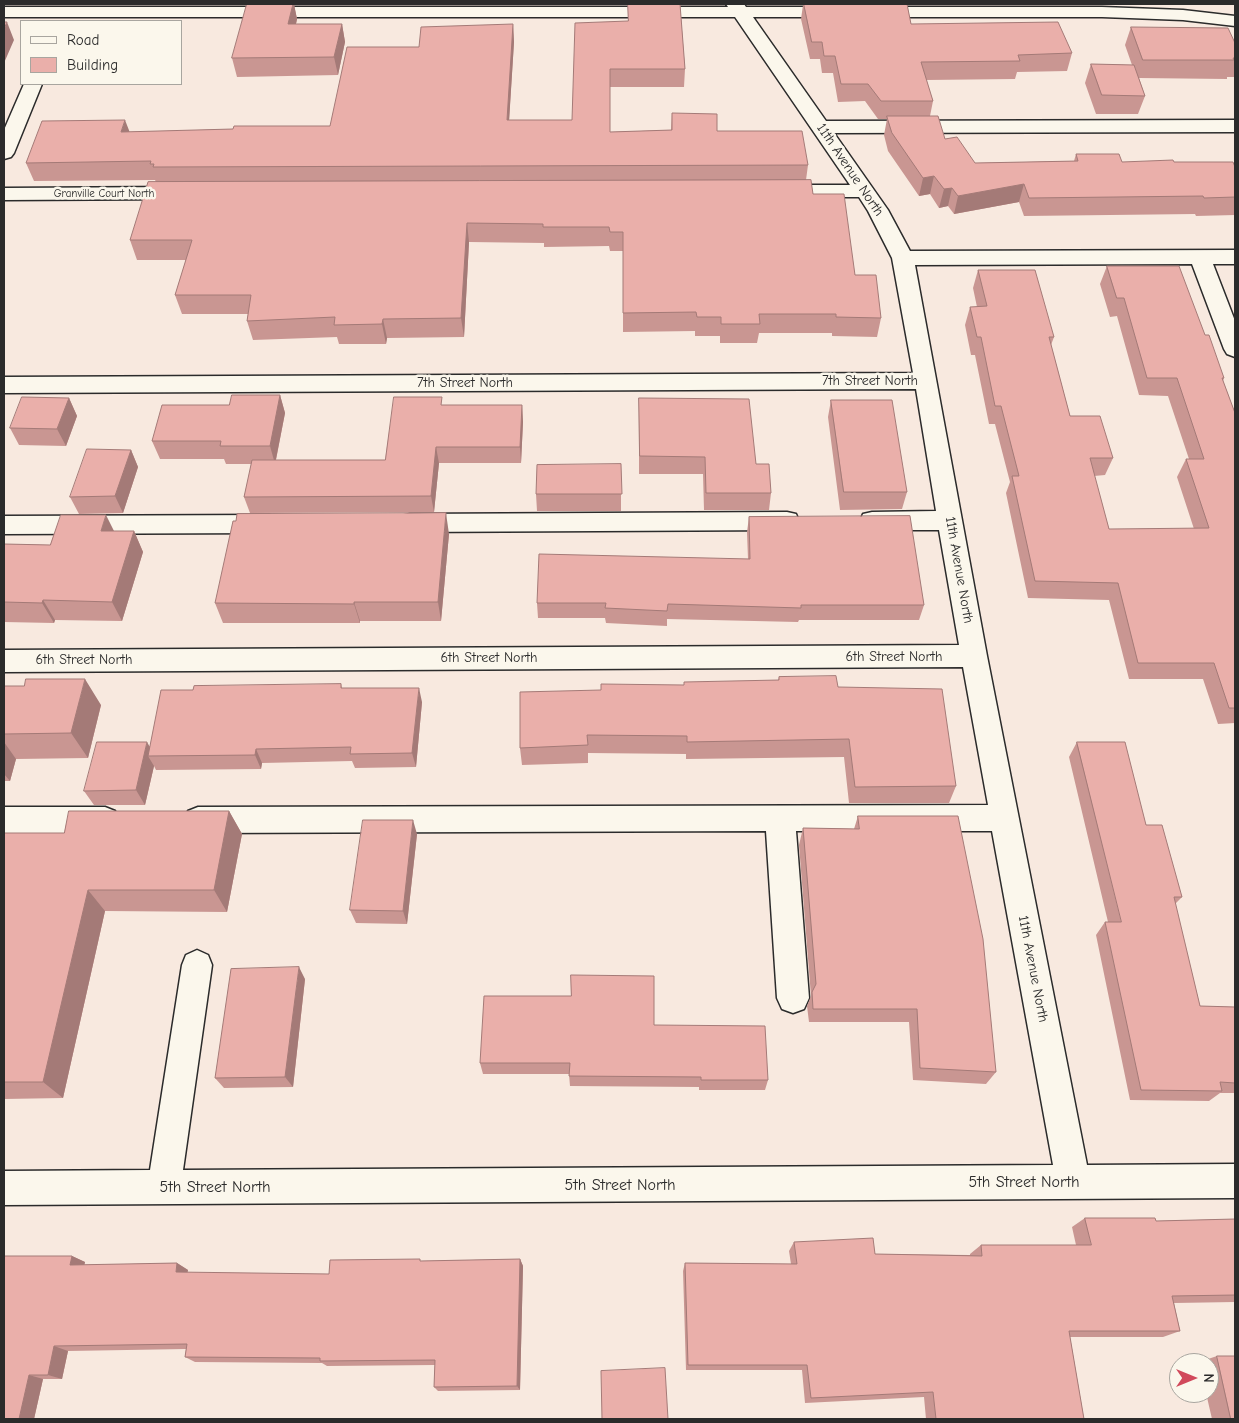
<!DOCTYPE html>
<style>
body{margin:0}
#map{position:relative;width:1239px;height:1423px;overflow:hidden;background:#f8e9df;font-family:"Comic Neue",sans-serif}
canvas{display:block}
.frame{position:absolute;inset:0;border:5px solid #2b2b2b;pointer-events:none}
.legend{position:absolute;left:20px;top:20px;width:162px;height:65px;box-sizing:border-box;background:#fbf7ec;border:1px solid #a8a59f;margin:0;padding:6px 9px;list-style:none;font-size:15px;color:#2b2b2b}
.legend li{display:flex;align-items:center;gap:10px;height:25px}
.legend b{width:25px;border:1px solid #a8a59f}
.north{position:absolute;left:1169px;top:1353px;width:50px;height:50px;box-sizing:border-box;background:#fbf7ec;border:1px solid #a8a59f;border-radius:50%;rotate:90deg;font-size:14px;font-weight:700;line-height:20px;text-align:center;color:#2b2b2b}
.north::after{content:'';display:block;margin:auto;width:18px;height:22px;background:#d1495b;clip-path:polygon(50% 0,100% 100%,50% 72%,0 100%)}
</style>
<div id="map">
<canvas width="1239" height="1423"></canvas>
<div class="frame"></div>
<ul class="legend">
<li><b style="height:6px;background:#fbf7ec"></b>Road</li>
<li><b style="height:14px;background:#eaafaa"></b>Building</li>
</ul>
<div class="north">N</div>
</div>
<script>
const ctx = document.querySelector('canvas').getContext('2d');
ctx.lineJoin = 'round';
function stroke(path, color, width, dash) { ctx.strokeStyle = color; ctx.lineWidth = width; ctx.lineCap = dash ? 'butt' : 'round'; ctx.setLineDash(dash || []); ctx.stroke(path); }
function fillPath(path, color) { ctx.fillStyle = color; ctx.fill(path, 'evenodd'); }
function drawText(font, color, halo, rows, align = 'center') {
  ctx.font = font + ' "Comic Neue",sans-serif'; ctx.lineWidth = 5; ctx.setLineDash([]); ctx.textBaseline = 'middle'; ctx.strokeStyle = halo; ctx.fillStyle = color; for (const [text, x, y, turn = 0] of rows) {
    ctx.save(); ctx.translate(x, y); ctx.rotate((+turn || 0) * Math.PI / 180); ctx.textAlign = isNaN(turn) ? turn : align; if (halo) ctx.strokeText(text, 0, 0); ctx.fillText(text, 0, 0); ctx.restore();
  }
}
const minor = new Path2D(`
 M726,4h18l2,3h356l81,3 52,6v10l-52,-6 -81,-3h-349l73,104 409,-1v12l-401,1 54,77 22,41 325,-1v14h-22l22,57v36l-8,-3 -3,-5 -32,-85 -277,1 72,391 100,509 148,-1v34l-1231,7v-34l146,-1 32,-205 4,-10 11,-5 11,5 4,10 -29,205 870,-5 -61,-334h-196l13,167 -5,11 -11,4 -11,-4 -5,-11 -11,-167 -568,2 -10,-4 -4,-9 4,-9 10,-4 790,-2 -25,-138 -959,5v-22l955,-5 -20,-115h-67l-9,-2 -3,-7 3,-7 9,-2 64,-1 -20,-122 -912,4v-16l909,-4 -21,-115 -24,-47 -9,-14h-84l-7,-2 -3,-4 3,-4 7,-2h75l-115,-168h-731v-10h724z
 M24,84h18l-28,69 -3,4 -7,2v-29z
 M182,187l7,2 3,4 -3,4 -7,2 -178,1v-12z
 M787,512l9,2 3,7 -3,7 -9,2 -377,2 -9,-2 -3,-7 3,-7 9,-2z
 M269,515l9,2 3,7 -3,7 -9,2 -265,1v-18z
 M4,807h101l10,4 4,9 -4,9 -10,4h-101z`);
stroke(minor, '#2b2b2b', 3);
fillPath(minor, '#fbf7ec');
fillPath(new Path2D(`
 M247,4h53v1h-6l3,14 -1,5h46l3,18 -7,33 -101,2 -5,-19z
 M628,4h52l5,65 -1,18h-74v45l61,-2 1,-17 45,18 91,34 -2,15 49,95 26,43 -4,19 -45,-1v-3h-73l-2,10h-37v-7h-25v-5l-72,1v-81h-13l-1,-5 -65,1v-4l-75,-1 -5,95 -77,1 -1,6h-47l-2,-7 -84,3 -6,-19 1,-7h-66l-7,-19 11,-35h-49l-7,-20 26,-58 -1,-2 -121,1 -8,-18 104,-31 103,-3 97,-3 89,-79 94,-23 1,18 -5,78h63l56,-99z
 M797,4h110l4,20 161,29 -5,18 -50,1 -2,7 -89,1 7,21 -3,15 15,23 30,24 99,-2 2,-7 46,8h52l61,5v48l-39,1 -1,-2 -171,2 -5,-14 -65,12 -6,-8 -9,2 -9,-14 -11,2 -31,-45 -4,-16 3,-16h-9l-13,-18 -27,1 -5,-29h-11l-2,-14h-10l-9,-40 2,-14h-5z
 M1131,27l104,16v34h-8v2l-88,-1 6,18 -7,18h-42l-11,-31 6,-19 41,1 -7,-20z
 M1107,266l98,69 19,43 -1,3 12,32v310l-17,1 -15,-45h-74l-20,-79 -81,-2 -22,-105 4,-11 -15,-58h-6l-14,-69h-4l-6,-30 5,-18h7l-4,-19 5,-18 76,67 -3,8 19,71 43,42 -8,17 -11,1 15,53h85l-17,-52 9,-18h3l-21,-63 -29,-1 -22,-79 -7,1 -10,-33z
 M280,395l5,18 -9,47h109l58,-55h79l1,17 -2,41h-82l-5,49 -184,1 -6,-16 8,-33h-26l-2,-5h-64l-8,-18 77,-36z
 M69,398l8,18 -11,30 -47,-1 -9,-17z
 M639,398l117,66 15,29 -2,17h-65l-1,-36h-64z
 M831,400l76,92 -5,17 -62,1 -12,-93z
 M131,450l7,17 -15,46 -44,1 -9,-17z
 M621,464v47h-84l-1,-17z
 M749,517l175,88 -5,15h-120l-1,2 -131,-3v7l-61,-3 -1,-5h-67l-1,-15 211,-44 -1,-27z
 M114,531h20l9,21 -21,69 -67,-1 -1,3 -50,-1v-78l46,1z
 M449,534l-8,87h-81v2h-137l-8,-20z
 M779,677l59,10 118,99 -7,17h-100l-5,-46 -158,2v-5l-98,-1v10l-66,2 -2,-17 81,-58 177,-10z
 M341,684l1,4 80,14 -6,65 -61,1 -3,-7 -90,2 -1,6 -105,1 -2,-4 -9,39h-51l-10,-14 66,-45 43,-56z
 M4,686l97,19 -13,53 -72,1 -6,22h-6z
 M1077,742l69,83 36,72 -7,7 25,102 35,1v86h-15l-11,8 -79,-1 -34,-165 9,-13h3l-39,-165z
 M229,811l13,23 -15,78 -122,-1 -42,187 -59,1v-266h60z
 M858,816l138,256 -10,12 -73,-4 -4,-58h-100l-2,-16 4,-10 -12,-151 4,-17 51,1z
 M417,834l-10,90 -51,-1 -6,-13z
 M305,979l-12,108 -69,1 -9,-10z
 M654,1025l114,55 -3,10h-66v-3l-129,-1 -1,-12h-86l-3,-11z
 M1085,1218l71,3 79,-2v83l-61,1 6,28 -17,6h-93l14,82h-158l-2,-22 -119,6 -3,-33h-116l-3,-99 2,-8 106,1 -2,-13 5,-9 81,12 95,1v-1l11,-9h95l-4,-18z
 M72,1256l13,6 -1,3 93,-2 11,7 -1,3 142,1 92,-13 99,-2 3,7 -3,124 -82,1 -4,-4 1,-22 -108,1 -5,-3 -127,-1 -10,-5 1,-8 -118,2 -6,28h-19l-9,40h-30z
 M1217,1356l18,63h-23l-6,-26h3v-30h-10v-1z`), '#c99692');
fillPath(new Path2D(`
 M293,4h1l3,15 -5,23 -4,-18z
 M7,22l7,18 -10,23v-34z
 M342,24l3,18 -7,33 -4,-18z
 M513,24l1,18 -6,96 -1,-18z
 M125,120l7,18 -11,-6z
 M934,176l-4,18 -11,2 4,-18z
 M1024,184l-5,18 -65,12 4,-18z
 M952,188l-4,18 -9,2 5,-19z
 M467,223l2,19 -5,95 -3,-19z
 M383,319l4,19 -1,6 -4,-20z
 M280,395l5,18 -10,51 -5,-18z
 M69,398l8,18 -11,30 -9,-17z
 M522,405l1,17 -2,41 -1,-16z
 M436,447l3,16 -5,49 -3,-16z
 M131,450l7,17 -15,46 -8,-17z
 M446,513l3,21 -8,87 -3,-19z
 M106,515l10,20 -15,-4z
 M134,531l9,21 -21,69 -10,-19z
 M43,600l12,20 -1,3 -12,-20z
 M354,602l6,19v2l-6,-19z
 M85,679l16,26 -13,53 -17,-25z
 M419,688l3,14 -6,65 -4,-14z
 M4,742l12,17 -6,22 -6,-7z
 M147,742l8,14h-7l6,10 -9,39 -9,-15z
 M256,749l6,14 -1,6 -6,-14z
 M229,811l13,23 -15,78 -13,-22z
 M413,820l4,14 -10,90 -4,-13z
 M88,890l17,21 -42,187 -20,-16z
 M299,967l6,12 -12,108 -8,-10z
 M72,1256l13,6 -2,10 -13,-7z
 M520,1259l3,7 -3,124 -3,-4z
 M177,1263l11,7 -2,9 -10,-7z
 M54,1346l14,5 -6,28 -14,-4z
 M29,1375l14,4 -9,40h-15z`), '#a47a77');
const building = new Path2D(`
 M247,4h46l-5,20h54l-8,33 -102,1z
 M628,4h52l5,65h-75v63l62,-2v-17l45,1v17h85l6,34 -655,2 1,-3h-4l1,-3 -125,2 16,-42 83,-1 -4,12 112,-3 1,-3h96l17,-79h72l2,-20 92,-3 -6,96h65l3,-97 53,-2z
 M804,4h103l4,20 147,-2 14,31 -54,2 2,6 -99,1 12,39h-52l-13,-17h-27l-6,-28h-11l-2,-14h-10z
 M4,22h3l-3,7z
 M1131,27l97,1 7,15v15h-2l1,2h-91z
 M1091,64l43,1 11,31 -43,-1z
 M887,116h51l7,23 12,-2 18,26 103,-2 -2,-7h43l3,8 51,-2 1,2h59l2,5v30l-31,1 -1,-2 -174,2 -5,-14 -66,12 -6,-8 -8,1 -10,-13 -11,2 -31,-45z
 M811,180l2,14h31l11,81h21l5,43 -45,-1v-3h-77l1,10h-39v-7h-24l-1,-5 -73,1v-81h-13l-1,-5h-66v-3l-76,-1 -6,95 -78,1 -1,5 -48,1 1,-8 -88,4 4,-26h-76l17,-55h-62l18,-58z
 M1107,266h72l26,69h4l15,43h-2l13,35v295h-6l-15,-45h-76l-20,-80 -83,-2 -23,-105h7l-18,-70h-6l-14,-69h-4l-7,-30 17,-1 -9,-36h57l19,67h-5l21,79h30l13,42h-23l19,71 100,-1 -23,-69h18l-27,-81h-30l-23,-80h-7z
 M232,395h48l-10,51h-50l1,-5h-69l10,-36h67z
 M22,397l47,1 -12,31 -47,-1z
 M394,397h48l-1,8h81l-2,42h-84l-5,49 -187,1 8,-37h133z
 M639,398l110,1 7,65h13l2,29h-65l-1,-36 -65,-1z
 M831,400h61l15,92h-63z
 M87,449l44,1 -16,46 -45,1z
 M621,464l1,30h-86l1,-29z
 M446,513l-8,89h-84v2l-139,-1 18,-82h3l1,-7z
 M61,515h45l-5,16h33l-22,71 -69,-2 -1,3 -38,-1v-58l46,1z
 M910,516l14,89h-123v3l-133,-4 -1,7 -62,-3 1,-5h-69l2,-49 211,5 -1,-42z
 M836,676l2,11 104,2 14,97 -101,1 -6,-48 -162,3v-6l-100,-1 1,10 -68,3v-56l81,-2v-6l83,1v-3l95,-2v-3z
 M26,679h59l-14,54 -67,1v-48h20z
 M341,684v4h78l-7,65 -62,1 1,-7 -95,2 -1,6 -107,1 13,-66h32l1,-4z
 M97,742h50l-11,48 -52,1z
 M1077,742h48l21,83h16l20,72h-8l26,109 35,1v76l-15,-1 2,9 -81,-1 -36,-168h16z
 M69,811h160l-15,79h-126l-45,192h-39v-249h60z
 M858,816h100l25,123 13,133 -76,-4 -3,-59h-104l-1,-17 4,-8 -13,-156 56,1z
 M363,820h50l-10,91 -53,-1z
 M299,967l-14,110 -70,1 16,-109z
 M571,975l83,1v49l111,1 3,54h-67v-3l-132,-1 1,-13h-90l4,-67h87z
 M1085,1218h70l1,3 79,-2v76l-63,1 8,35h-111l15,88h-148l-3,-27 -122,6 -4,-33h-119l-3,-102 112,1 -3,-22 79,-4 2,16 107,2 -1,-11h110z
 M4,1256h68l-2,9 107,-2 -1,9 153,2 1,-14 90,-1v2l100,-2 -3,127 -83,1 1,-27 -115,1v-3l-135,-1 2,-13 -133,2 -6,29h-19l-10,44h-15z
 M1217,1356h18v63h-4z
 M665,1368l3,51h-66l-1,-48z`);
fillPath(building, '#eaafaa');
stroke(building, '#a47a77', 1);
drawText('11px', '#2b2b2b', '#fbf7ec', [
 ["Granville Court North",104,194]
]);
drawText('14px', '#2b2b2b', '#fbf7ec', [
 ["11th Avenue North",850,170,56],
 ["7th Street North",870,381],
 ["7th Street North",465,383],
 ["11th Avenue North",959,570,80],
 ["6th Street North",894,657],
 ["6th Street North",489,658],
 ["6th Street North",84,660],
 ["11th Avenue North",1033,969,79]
]);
drawText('16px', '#2b2b2b', '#fbf7ec', [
 ["5th Street North",1024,1182],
 ["5th Street North",620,1185],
 ["5th Street North",215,1187]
]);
</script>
